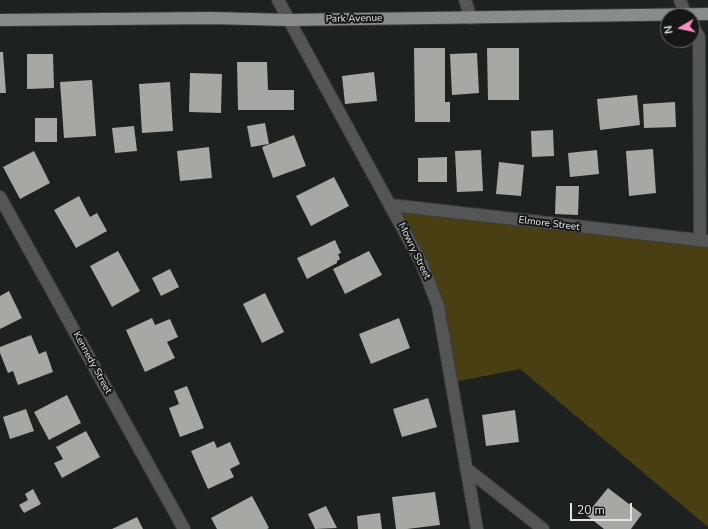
<!DOCTYPE html>
<style>
body{margin:0}
#map{position:relative;width:708px;height:529px;overflow:hidden;background:#1d211f;font-family:"Nunito Sans",sans-serif}
canvas{display:block}
.north{position:absolute;left:660px;top:8px;width:40px;height:40px;box-sizing:border-box;background:#141716;border:1px solid #666968;border-radius:50%;rotate:261deg;font-size:11px;font-weight:700;line-height:16px;text-align:center;color:#e2e5e4}
.north::after{content:'';display:block;margin:auto;width:14px;height:18px;background:#fd8ebf;clip-path:polygon(50% 0,100% 100%,50% 72%,0 100%)}
.scale{position:absolute;left:570px;top:503px;width:62px;height:18px;box-sizing:border-box;border:2px solid #e2e5e4;border-top:0;padding-left:5px;font-size:12px;line-height:14px;white-space:nowrap;color:#e2e5e4;-webkit-text-stroke:3px #141716;paint-order:stroke}
</style>
<div id="map">
<canvas width="708" height="529"></canvas>
<div class="north">N</div>
<div class="scale">20 m</div>
</div>
<script>
const ctx = document.querySelector('canvas').getContext('2d');
ctx.lineJoin = 'round';
function fillPath(path, color) { ctx.fillStyle = color; ctx.fill(path, 'evenodd'); }
function stroke(path, color, width, dash) { ctx.strokeStyle = color; ctx.lineWidth = width; ctx.lineCap = dash ? 'butt' : 'round'; ctx.setLineDash(dash || []); ctx.stroke(path); }
function drawText(font, color, halo, rows, align = 'center') {
  ctx.font = font + ' "Nunito Sans",sans-serif'; ctx.lineWidth = 4; ctx.setLineDash([]); ctx.textBaseline = 'middle'; ctx.strokeStyle = halo; ctx.fillStyle = color; for (const [text, x, y, turn = 0] of rows) {
    ctx.save(); ctx.translate(x, y); ctx.rotate((+turn || 0) * Math.PI / 180); ctx.textAlign = isNaN(turn) ? turn : align; if (halo) ctx.strokeText(text, 0, 0); ctx.fillText(text, 0, 0); ctx.restore();
  }
}
fillPath(new Path2D(`
 M385,210l323,34v283l-188,-158 -66,13 -22,-97z`), '#493f13');
fillPath(new Path2D(`
 M414,48h31v54h5v20h-35z
 M487,48h32v52h-31z
 M0,52h3l3,41h-6z
 M477,53l2,40 -27,2 -2,-41z
 M27,54h26l1,34 -27,1z
 M237,62h30l1,28h26v20h-56z
 M374,72l3,29 -32,3 -3,-28z
 M190,73l32,1 -1,39 -32,-1z
 M92,80l4,56 -32,2 -4,-56z
 M170,82l3,49 -31,2 -3,-49z
 M637,95l3,30 -40,5 -3,-31z
 M675,102l1,25 -32,1 -1,-24z
 M35,118h22v24h-22z
 M265,123l4,21 -18,3 -4,-21z
 M134,126l3,25 -22,2 -3,-25z
 M553,130l1,26 -22,1 -1,-26z
 M294,135l12,31 -33,12 -11,-31z
 M209,147l3,31 -32,3 -3,-30z
 M653,149l3,44 -27,3 -3,-45z
 M481,150l2,41 -26,1 -2,-41z
 M597,150l2,24 -29,3 -2,-24z
 M34,151l16,32 -30,16 -17,-32z
 M447,157v25h-29v-24z
 M499,162l25,3 -3,31 -25,-2z
 M334,177l15,29 -38,20 -15,-30z
 M556,186h23l-1,29 -23,-1z
 M79,196l11,21 7,-4 10,18 -31,17 -22,-38z
 M335,240l6,13 -3,1 2,5 -3,2v2l-30,16 -10,-21z
 M118,251l22,40 -28,16 -22,-41z
 M369,251l13,24 -37,19 -12,-25z
 M170,269l9,18 -18,9 -9,-18z
 M9,291l13,27 -22,11v-33z
 M265,293l19,39 -22,11 -19,-39z
 M152,318l3,7 15,-6 8,18 -11,5 8,16 -30,14 -19,-42z
 M399,318l11,30 -39,16 -12,-30z
 M31,335l8,19 7,-3 7,21 -35,13 -5,-14 -5,2 -8,-20v-6z
 M187,386l17,42 -24,9 -11,-29 10,-4 -5,-13z
 M67,395l14,28 -32,17 -15,-28z
 M428,398l9,29 -35,10 -9,-28z
 M26,409l8,22 -24,8 -7,-22z
 M515,410l4,32 -33,4 -4,-31z
 M86,431l14,26 -38,21 -8,-15 9,-4 -7,-12z
 M214,441l3,7 13,-6 10,22 -10,5 4,8 -26,12 -17,-38z
 M608,488l34,26 -11,15h-27l-18,-14z
 M33,489l8,15 -17,9 -5,-8 9,-5 -3,-6z
 M435,492l5,33 -33,4h-11l-4,-32z
 M252,496l17,32 -2,1h-50l-6,-11z
 M326,506l11,22 -22,1 -7,-15z
 M380,513l2,16h-24l-1,-13z
 M137,517l6,12h-31z`), '#a6a8a4');
const minor = new Path2D(`
 M278,0l144,264 16,42 39,223
 M465,0l6,18
 M680,0l6,16
 M692,25l7,12 1,204
 M0,197l184,332
 M391,205l317,36
 M467,469l76,60`);
const major = new Path2D(`
 M0,20l212,-2 76,2 420,-6`);
stroke(minor, '#393c3b', 14);
stroke(major, '#393c3b', 14);
stroke(minor, '#545656', 12);
stroke(major, '#888c8c', 12);
drawText('10px', '#e2e5e4', '#141716', [
 ["Park Avenue",354,19,-1],
 ["Elmore Street",549,224,7],
 ["Mowry Street",414,251,64],
 ["Kennedy Street",92,363,61]
]);
</script>
